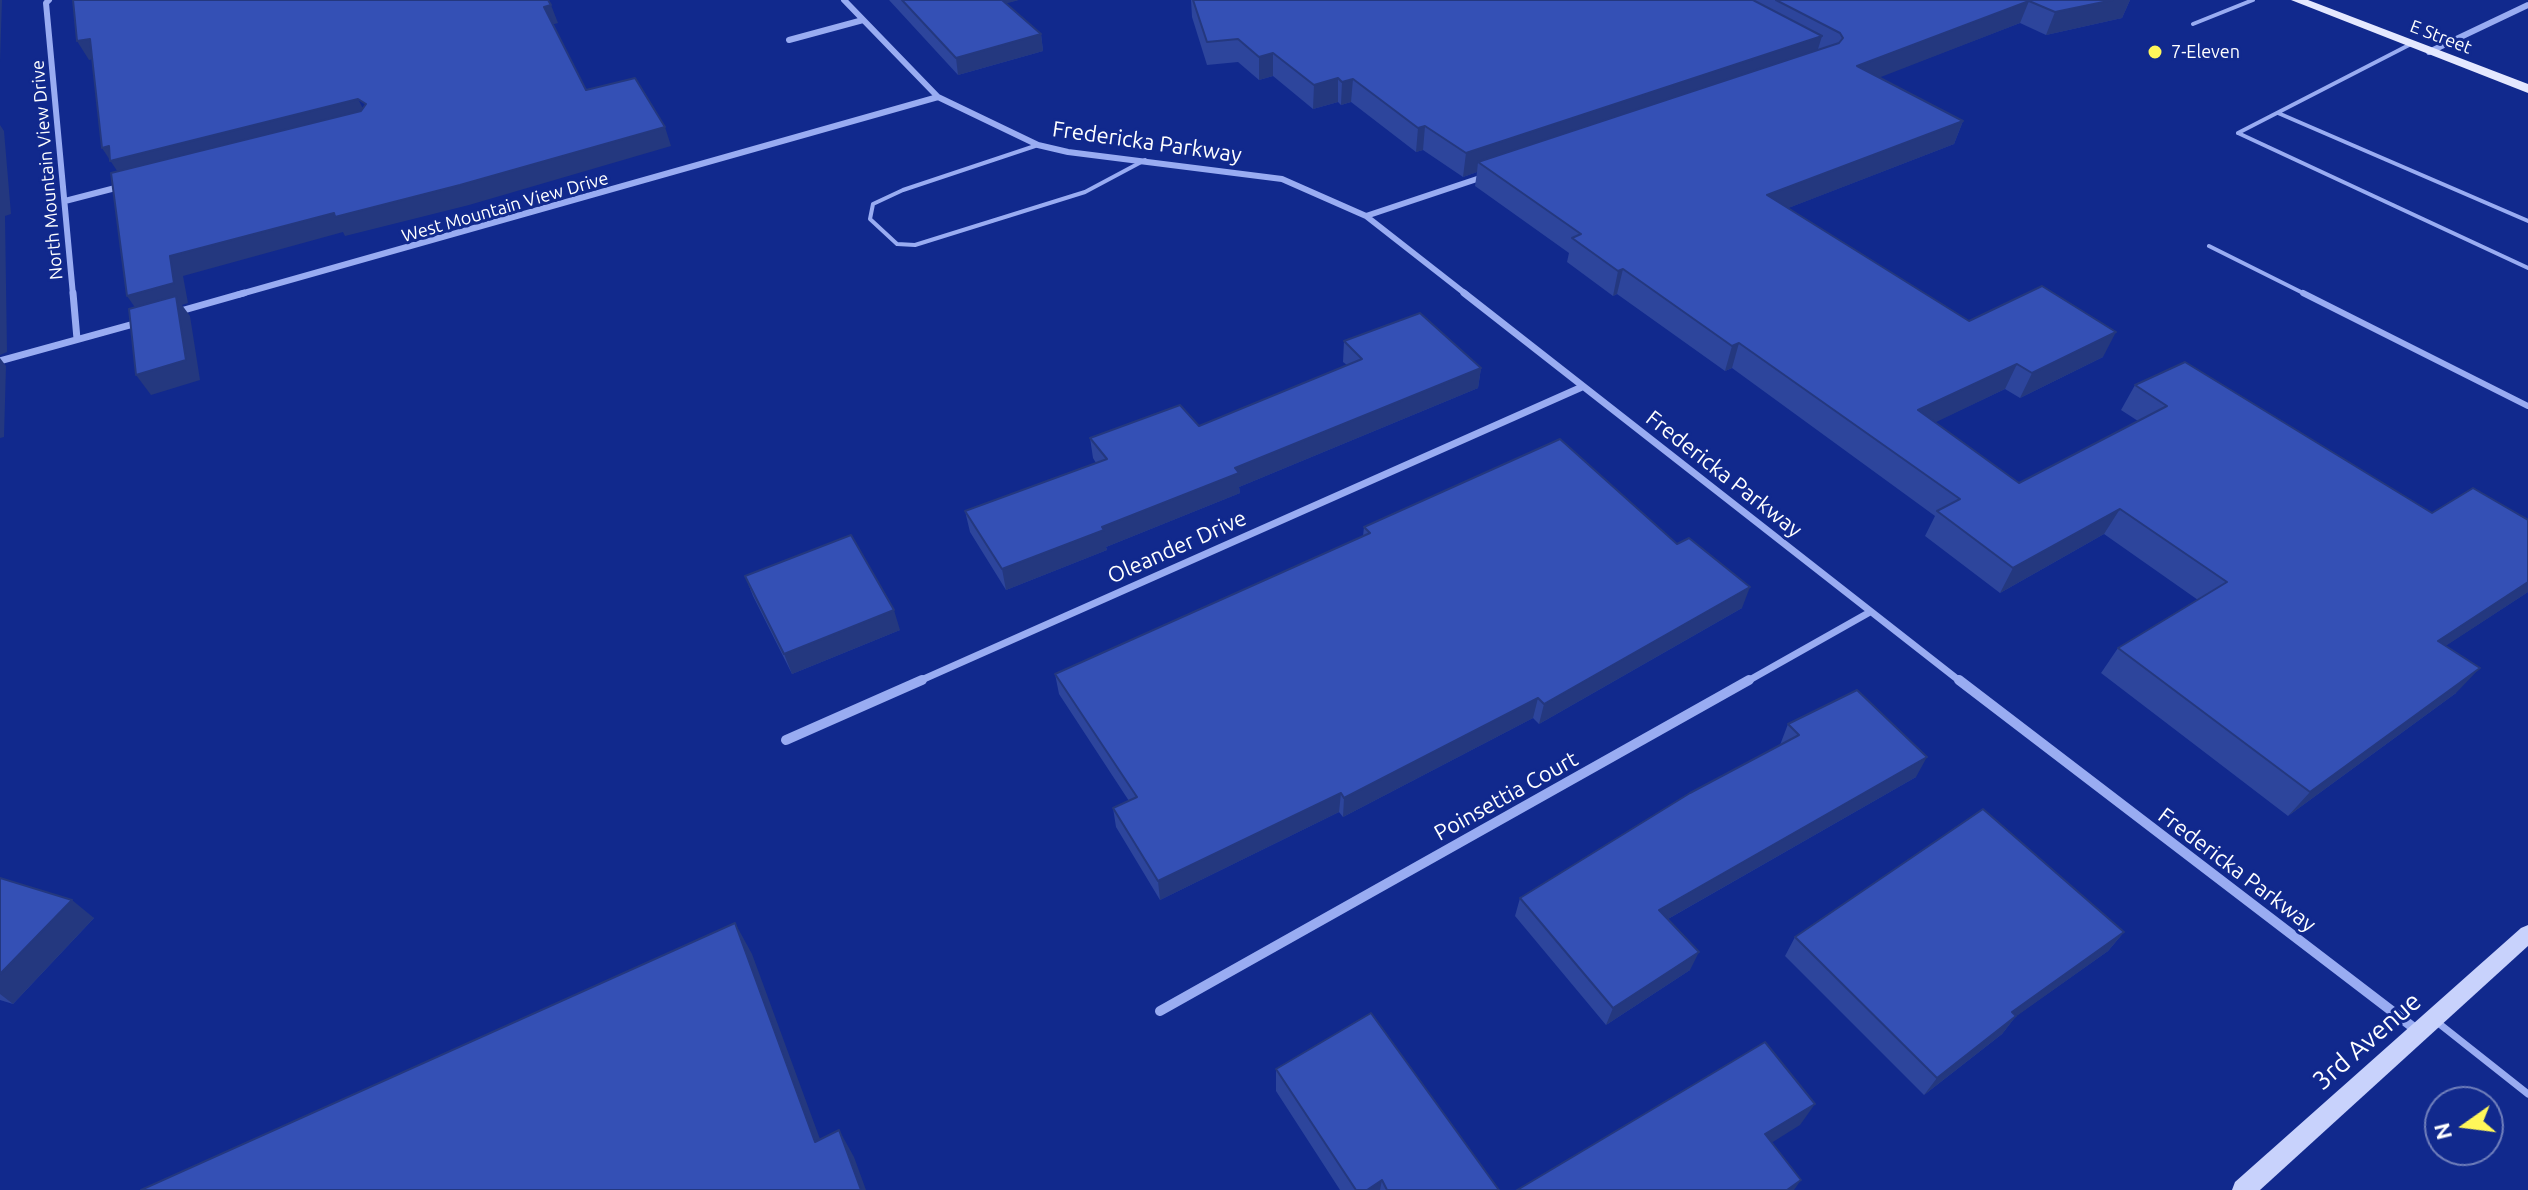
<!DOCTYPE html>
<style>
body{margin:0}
#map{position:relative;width:2528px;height:1190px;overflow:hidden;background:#11298d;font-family:Ubuntu,sans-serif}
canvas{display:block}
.north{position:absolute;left:2424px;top:1086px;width:80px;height:80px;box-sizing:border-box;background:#11298d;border:2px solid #707fbb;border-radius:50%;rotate:256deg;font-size:22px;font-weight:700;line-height:32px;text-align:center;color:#fff}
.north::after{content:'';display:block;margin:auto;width:28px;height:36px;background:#fff75a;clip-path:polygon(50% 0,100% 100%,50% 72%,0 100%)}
</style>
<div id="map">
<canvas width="2528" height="1190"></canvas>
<div class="north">N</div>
</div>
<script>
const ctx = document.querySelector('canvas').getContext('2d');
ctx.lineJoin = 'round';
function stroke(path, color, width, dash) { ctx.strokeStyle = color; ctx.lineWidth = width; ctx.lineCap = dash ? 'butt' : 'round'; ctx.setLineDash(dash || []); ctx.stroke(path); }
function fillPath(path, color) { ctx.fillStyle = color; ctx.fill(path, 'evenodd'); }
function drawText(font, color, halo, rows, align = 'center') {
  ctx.font = font + ' Ubuntu,sans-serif'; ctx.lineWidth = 6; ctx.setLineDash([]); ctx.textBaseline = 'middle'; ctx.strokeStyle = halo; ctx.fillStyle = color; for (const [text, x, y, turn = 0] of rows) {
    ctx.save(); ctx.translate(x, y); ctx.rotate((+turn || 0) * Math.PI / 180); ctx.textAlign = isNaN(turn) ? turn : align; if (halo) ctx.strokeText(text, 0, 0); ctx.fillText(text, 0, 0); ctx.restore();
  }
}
stroke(new Path2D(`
 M2193,24l60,-24
 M2278,113l250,108
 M2238,133l290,135
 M2238,133l173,-89
 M1038,145l-135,45 -30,14 -3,15 27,25 18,1 170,-53 60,-32
 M2209,246l98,49`), '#99acf2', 4);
stroke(new Path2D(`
 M2303,293l225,113`), '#99acf2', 6);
stroke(new Path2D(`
 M2437,1022l91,72`), '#99acf2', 7);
stroke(new Path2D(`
 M49,0l-3,3 27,292
 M844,0l94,97 100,48 30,7 214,27 84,37 101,79
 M789,40l74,-20
 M2429,52l99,-47
 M65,201l58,-15
 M1366,216l117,-39
 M237,295l701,-198`), '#99acf2', 6);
stroke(new Path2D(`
 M73,293l4,46
 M1464,293l497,389
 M177,312l67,-19
 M0,361l141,-39
 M917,682l665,-295
 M1746,682l124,-70`), '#99acf2', 7);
stroke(new Path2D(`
 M1959,680l459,351
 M786,740l136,-60
 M1160,1011l589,-331`), '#99acf2', 10);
fillPath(new Path2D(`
 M2528,925v21l-268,244h-28l3,-8 286,-254z`), '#c8d2fc');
fillPath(new Path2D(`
 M2291,0h17l220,84v9z`), '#e4e8ff');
fillPath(new Path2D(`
 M889,0h129l-12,3 35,31 2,17 -85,24z
 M1191,0h939l-8,18 -76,17 -26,-12 -141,54 84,44 -9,23 -166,64 181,113 134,36 -83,41 -15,-9 -70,33 84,61 119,-62 -17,-11 14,-25 297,128 96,7v72l-83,54 11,47 -168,123 -187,-143 17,-25 80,-48 -94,-66 -104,59 -75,-57 10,-20 -203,-148 -7,3 -108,-77 -4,2 -46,-34 2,-9 -94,-67 2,-14 -14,5 -40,-27 -7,2 -65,-50 -10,3 -3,-3 -25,7 -40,-33 -14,4 -21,-18 -31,3 -15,-48z
 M1344,341l137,27 -3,20 -239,99 1,6 -134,54 1,3 -101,40 -36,-58 -5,-21 131,-48 -3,-5 -3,-20 109,-12 148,-61 -4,-3z
 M1364,527l378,81 -203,116 -6,-6 -190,99 -4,-5 -179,88 -44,-73 -3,-19 16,-7 -70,-107 -4,-20 308,-138z
 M745,576l155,54 -108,44 -39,-78z
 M1788,724l128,53 -248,142 22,51 -84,55 -91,-109 5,-18 260,-153z
 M0,878l94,40 -81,86 -13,-4z
 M2124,932l-16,19 -92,65 -14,18 -78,61 -139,-139 10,-19z
 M1276,1069l223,121h-159l-64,-99z`), '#2d459c');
fillPath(new Path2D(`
 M0,0h2l-2,62z
 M992,0h27l-26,7z
 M2113,0h17l-8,18 -76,17 9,-23z
 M2029,1l-9,22 -170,66 7,-23z
 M551,5l7,18 -7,2 -7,-18z
 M1041,34l2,17 -85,24 -2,-17z
 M1822,36l-7,23 -337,103 -1,10 -14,5 3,-24z
 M90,39l11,18 -12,3 -12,-19z
 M1273,53v23l-14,4v-23z
 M1338,78v24l-25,7 1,-24z
 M1353,79l-2,23 -10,3 1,-23z
 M358,99l10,19 -245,62 -21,-32z
 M1963,121l-9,23 -194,75 7,-24z
 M0,125l4,6 7,83 -6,2 2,136 -7,3z
 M1425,126l-2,24 -7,2 2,-24z
 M665,127l6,19 -202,59 -124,31 -2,-4 -160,44 5,27 -6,2 8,11 10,64 -49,15 -15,-20 5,-59 -14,-20 43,-40z
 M1623,269l-6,25 -4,2 5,-25z
 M2116,332l-13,25 -83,41 12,-25z
 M1739,343l-7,25 -7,3 7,-25z
 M0,358l6,8 -2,71 -4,1z
 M2017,364l-12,25 -98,47 11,-26z
 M1481,368l-3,20 -239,99 1,6 -134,54 1,3 -101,40 -4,-21 233,-101z
 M2120,509l-16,25 -104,59 13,-25z
 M2528,582v10l-113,74 23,-25z
 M1750,587l-8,21 -203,116 5,-20z
 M894,610l6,20 -108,44 -8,-20z
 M2480,668l-24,25 -168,123 22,-24z
 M1538,698l-5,20 -190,99 1,-19z
 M1927,757l-11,20 -264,151 7,-18z
 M1341,793l-2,19 -179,88 -2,-19z
 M72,900l22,18 -81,86 -13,-10v-20z
 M735,923l17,31 79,215 -16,-27z
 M2124,932l-16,19 -111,79 15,-18z
 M1699,952l-9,18 -84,55 7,-17z
 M2016,1016l-14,18 -78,61 13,-17z
 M1815,1104l-15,21 -48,30 13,-21z
 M839,1130l15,27 12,33h-5z
 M1382,1180l-2,10h-13z
 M1801,1180l-7,10h-7z`), '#24387f');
const building = new Path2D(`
 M73,0h475l3,5 -7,2 42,83 49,-12 30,49 -205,58 -125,32 -1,-4 -164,43 4,27 -47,13 -16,-123 250,-62 5,-7 -8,-5 -248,62 -1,-15 -7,2 -12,-109 -13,2z
 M902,0h100l39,34 -85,24z
 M1193,0h560l69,36 -356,117 -41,-27 -7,2 -65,-49 -11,3 -4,-4 -24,7 -41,-32 -14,4 -21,-18 -31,3z
 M1776,0h337l-58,12 -26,-11 -172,65 106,55 -196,74 202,126 73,-35 74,46 -84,41 -15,-9 -99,46 101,73 148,-77 -32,-21 50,-23 247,151 41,-25 55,32v62l-90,59 42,27 -170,124 -192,-144 109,-66 -107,-73 -107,59 -76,-57 23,-12 -221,-156 -7,3 -109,-77 -5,2 -46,-33 9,-4 -103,-72 361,-119 4,-5 -3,-5z
 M176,296l10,64 -50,15 -7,-66z
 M1420,313l61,55 -246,100 4,5 -137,54 2,3 -102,39 -37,-58 142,-52 -17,-21 90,-33 19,21 163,-67 -18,-18z
 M1560,439l117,105 12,-6 61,49 -206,117 -6,-6 -194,100 -3,-5 -183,88 -45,-73 24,-11 -82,-123 315,-141 -6,-6z
 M851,535l43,75 -110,44 -39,-78z
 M1857,690l70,67 -268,153 40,42 -86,56 -93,-110 170,-105 109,-58 -11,-11z
 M1983,809l141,123 -112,80 4,4 -79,62 -142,-141z
 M0,878l72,22 -72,74z
 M735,923l80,219 24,-12 22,60h-720z
 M1371,1013l128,177h-112l-5,-10 -15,10h-11l-80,-121z
 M1765,1042l50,62 -50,30 36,46 -14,10h-270z`);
fillPath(building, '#3450b5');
stroke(building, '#24387f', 2);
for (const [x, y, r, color] of [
 [2155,52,8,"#fff75a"]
]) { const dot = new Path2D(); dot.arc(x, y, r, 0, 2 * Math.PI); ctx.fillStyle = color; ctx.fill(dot); stroke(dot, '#11298d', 3); }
drawText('18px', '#fff', '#11298d', [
 ["E Street",2441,37,21],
 ["North Mountain View Drive",47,170,-95],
 ["West Mountain View Drive",505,207,-16]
]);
drawText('18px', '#fff', '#11298d', [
 ["7-Eleven",2171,52]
], 'left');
drawText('22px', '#fff', '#11298d', [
 ["Fredericka Parkway",1147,142,8],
 ["Fredericka Parkway",1724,474,38],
 ["Oleander Drive",1177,547,-24],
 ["Poinsettia Court",1506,796,-29],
 ["Fredericka Parkway",2237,870,37]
]);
drawText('26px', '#fff', '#11298d', [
 ["3rd Avenue",2367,1041,-41]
]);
</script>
